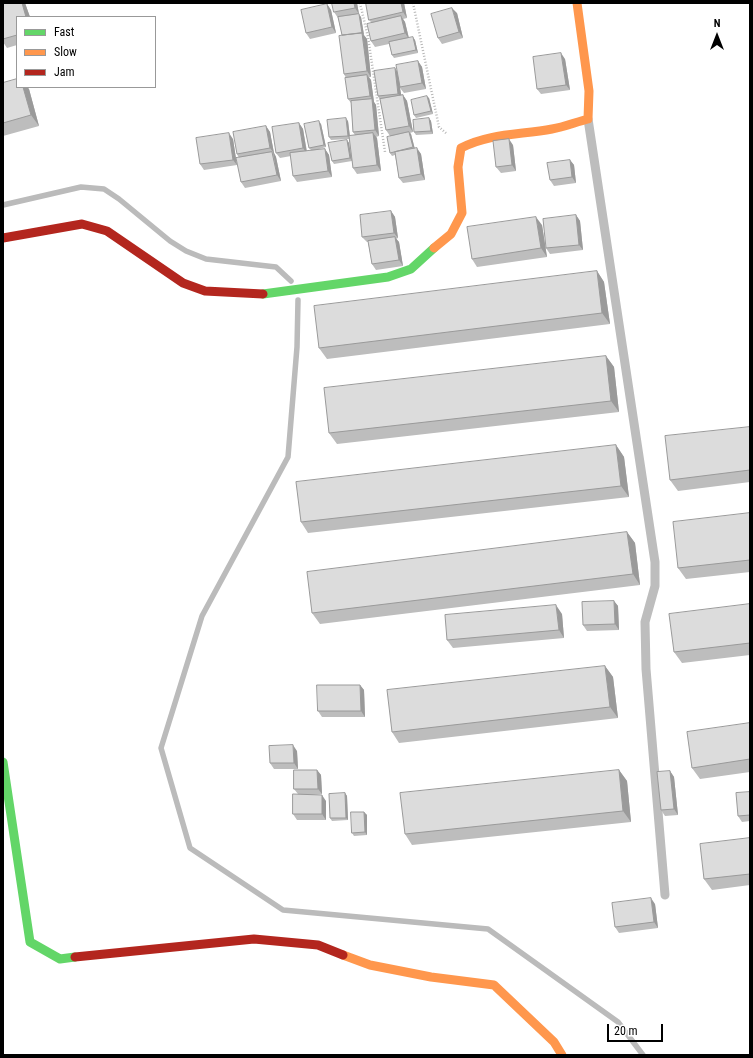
<!DOCTYPE html>
<style>
body{margin:0}
#map{position:relative;width:753px;height:1058px;overflow:hidden;background:#fff;font-family:"Roboto Condensed",sans-serif}
canvas{display:block}
.frame{position:absolute;inset:0;border:4px solid #000;pointer-events:none}
.legend{position:absolute;left:16px;top:16px;width:140px;height:72px;box-sizing:border-box;background:#fff;border:1px solid #999;margin:0;padding:5px 7px;list-style:none;font-size:12px;color:#000}
.legend li{display:flex;align-items:center;gap:8px;height:20px}
.legend b{width:20px;border:1px solid #999}
.north{position:absolute;left:697px;top:16px;width:40px;height:40px;-webkit-text-stroke:3px #fff;paint-order:stroke;rotate:0deg;font-size:11px;font-weight:700;line-height:16px;text-align:center;color:#000}
.north::after{content:'';display:block;margin:auto;width:14px;height:18px;background:#000;clip-path:polygon(50% 0,100% 100%,50% 72%,0 100%)}
.scale{position:absolute;left:607px;top:1024px;width:56px;height:18px;box-sizing:border-box;border:2px solid #000;border-top:0;padding-left:5px;font-size:12px;line-height:14px;white-space:nowrap;color:#000;-webkit-text-stroke:3px #fff;paint-order:stroke}
</style>
<div id="map">
<canvas width="753" height="1058"></canvas>
<div class="frame"></div>
<ul class="legend">
<li><b style="height:5px;background:#63d668"></b>Fast</li>
<li><b style="height:5px;background:#ff974d"></b>Slow</li>
<li><b style="height:5px;background:#b3261e"></b>Jam</li>
</ul>
<div class="north">N</div>
<div class="scale">20 m</div>
</div>
<script>
const ctx = document.querySelector('canvas').getContext('2d');
ctx.lineJoin = 'round';
function stroke(path, color, width, dash) { ctx.strokeStyle = color; ctx.lineWidth = width; ctx.lineCap = dash ? 'butt' : 'round'; ctx.setLineDash(dash || []); ctx.stroke(path); }
function fillPath(path, color) { ctx.fillStyle = color; ctx.fill(path, 'evenodd'); }
stroke(new Path2D(`
 M3,205l78,-18 23,2 15,10 51,42 16,10 20,8 70,8 15,14
 M298,300l-1,47 -9,110 -86,159 -41,132 29,100 93,62 205,19 130,93 25,33`), '#bbb', 5.5);
stroke(new Path2D(`
 M360,3l8,34 17,115
 M413,3l26,124 8,7`), '#b8b8b8', 2.5, [1, 2]);
stroke(new Path2D(`
 M588,119l67,443v24l-10,36 1,47 19,226`), '#bdbdbd', 9);
stroke(new Path2D(`
 M263,294l125,-17 23,-8 23,-21
 M3,762l27,180 30,17 15,-2`), '#63d668', 9);
stroke(new Path2D(`
 M434,248l17,-14 11,-21 -4,-46 3,-19c29,-15 60,-13 91,-19 12,-2 24,-7 36,-10l1,-28 -12,-88
 M343,955l27,10 61,12 63,8 60,57 8,13`), '#ff974d', 9);
stroke(new Path2D(`
 M3,238l79,-14 25,7 76,52 22,8 58,3
 M75,957l179,-18 64,6 25,10`), '#b3261e', 9);
fillPath(new Path2D(`
 M3,3h22l5,14h-13v28l-10,3 -4,-6z
 M357,3l2,11 -5,1 7,2 3,18 3,4 4,38h-2l2,3 3,22 2,3 3,31 -3,1 1,1 4,33 -24,3 -4,-6 -4,-29 -18,1 -2,-3 19,-16 2,15 5,-1 -2,-3 -2,-29 -3,-4 -2,-21 -2,-4 -2,-39 -4,-17 -4,-6z
 M366,3h38l3,15 -4,1 2,3 4,16 6,2 3,13 -24,5 -2,-3 -3,-11 -14,3 -4,-6 1,-18 -3,-3z
 M327,4l4,6 5,23 -26,6 -4,-6z
 M457,13l6,25 -21,6 -4,-6z
 M565,59l5,31 -29,4 -4,-5z
 M418,61l4,6 4,22 -22,4 -4,-5 1,7h2l4,6 6,31 -3,1 1,1 4,15 6,5 4,26 -22,3 -4,-5 -4,-23 -3,1 -2,-3v-17l-4,-6 -6,-30 -2,-4 17,-28 2,4z
 M3,83l14,4h10l2,2 10,37 -36,10z
 M429,98l4,16 -17,4 -2,-3z
 M429,118l2,3 2,13 -17,1 -2,-3z
 M299,123l4,6 4,22 4,-1 -2,-2 12,-24 5,23 -10,3 9,-1 4,6 3,22 -35,5 -4,-6 -2,-20 -11,2 -4,-5z
 M266,126l4,6 4,21 2,4 5,24 -36,7 -4,-6 -2,-24 -2,-4z
 M233,139l4,26 -33,5 -4,-6z
 M347,140l2,3 3,18 -18,3 -2,-3z
 M513,145l3,26 -15,2 -5,-6z
 M570,160l4,5 2,18 -22,3 -4,-6z
 M391,211l4,6 3,21 -2,1 3,3 4,24 -27,4 -4,-6 -4,-22h-1l-5,-5z
 M576,215l4,6 3,29 -33,4 -4,-6z
 M542,225l5,32 -70,10 -5,-8z
 M597,271l7,11 6,42 -283,35 -8,-11z
 M606,356l8,11 5,45 -282,32 -8,-11z
 M750,427v55l-72,9 -8,-11z
 M616,445l8,12 5,40 -321,36 -7,-11z
 M750,513v59l-64,7 -8,-11z
 M627,532l8,11 5,42 -320,39 -8,-11z
 M614,601l4,5 1,24 -32,1 -4,-6z
 M750,604v51l-68,8 -8,-11z
 M562,614l2,24 -111,10 -6,-8z
 M605,666l8,11 5,41 -219,25 -7,-11z
 M360,685l4,5 1,27h-43l-4,-6z
 M750,723v49l-50,7 -8,-11z
 M297,751l1,18h-24l-4,-6z
 M317,770l4,5 1,19 -11,1 15,6v19h-29l-4,-6 5,-20 -4,-5z
 M619,770l8,11 4,41 -219,23 -7,-11z
 M670,771l4,6 4,38 -13,1 -4,-6z
 M750,792v29l-8,1 -4,-6z
 M345,793l2,3 1,24 -16,1 -2,-3z
 M364,812l3,3v20l-13,1 -2,-3z
 M750,838v47l-38,5 -8,-11z
 M655,904l3,24 -39,5 -4,-6z`), '#bdbdbd');
fillPath(new Path2D(`
 M22,3h3l5,14h-4z
 M354,3h3l2,11 -4,-6z
 M401,3h3l3,15 -4,-6z
 M327,4l4,6 5,23 -4,-6z
 M452,8l5,5 6,25 -4,-6z
 M359,14l2,3 3,18 -2,-2z
 M401,16l4,6 4,17 -4,-6z
 M362,33l5,6 4,38 -4,-6z
 M413,37l2,3 3,13 -2,-3z
 M561,53l4,6 5,31 -4,-5z
 M418,61l4,6 4,22 -4,-6z
 M395,68l4,6 1,13v1l2,11 -4,-5z
 M367,75l4,5 3,22 2,3 3,31 -4,-6 -3,-31 -2,-3z
 M23,87h4l2,2 10,37 -8,-11z
 M403,95l4,6 6,31 -4,-6z
 M427,96l2,2 4,16 -2,-3z
 M346,118l2,3 2,17 -2,-2z
 M429,118l2,3 2,13 -2,-3z
 M319,121l2,3 5,23 -2,-2z
 M299,123l4,6 4,25 -4,-6z
 M266,126l4,6 4,21 2,4 5,24 -4,-6 -4,-23 -3,-4z
 M409,132l2,2 4,16 -2,-3z
 M229,133l4,6 4,26 -4,-5z
 M373,133l4,5 4,33 -4,-6z
 M509,139l4,6 3,26 -4,-6z
 M347,140l2,3 3,18 -2,-3z
 M417,148l4,6 4,26 -4,-6z
 M325,149l4,6 3,22 -4,-6z
 M570,160l4,5 2,18 -4,-6z
 M391,211l4,6 3,21 -4,-5z
 M576,215l4,6 3,29 -4,-5z
 M536,217l6,8 5,32 -6,-9z
 M395,237l4,5 4,24 -4,-6z
 M597,271l7,11 6,42 -8,-11z
 M606,356l8,11 5,45 -8,-11z
 M616,445l8,12 5,40 -8,-11z
 M627,532l8,11 5,42 -7,-11z
 M614,601l4,5 1,24 -4,-6z
 M556,605l6,9 2,24 -5,-8z
 M605,666l8,11 5,41 -8,-11z
 M360,685l4,5 1,27 -4,-6z
 M293,745l4,6 1,18 -4,-6z
 M317,770l4,5 1,19 -4,-5z
 M619,770l8,11 4,41 -8,-11z
 M670,771l4,6 4,38 -4,-6z
 M345,793l2,3 1,24 -2,-2z
 M322,795l4,6v19l-4,-6z
 M364,812l3,3v20l-2,-3z
 M651,898l4,6 3,24 -4,-6z`), '#9a9a9a');
const building = new Path2D(`
 M3,3h19l4,14h-9v18l-14,4z
 M332,3h22l1,5 -21,4z
 M366,3h35l2,9 -34,8z
 M327,4l5,23 -26,6 -5,-23z
 M452,8l7,24 -21,6 -7,-24z
 M359,14l3,19 -20,2 -4,-18z
 M401,16l4,17 -34,8 -4,-17z
 M362,33l5,38 -23,3 -5,-38z
 M413,37l3,13 -24,5 -3,-13z
 M561,53l5,32 -29,4 -4,-32z
 M418,61l4,22 -22,4 -4,-22z
 M395,68l3,26 -20,2 -4,-25z
 M367,75l3,21 -22,3 -3,-21z
 M17,79v8h6l8,28 -28,8v-40z
 M403,95l6,31 -23,4 -6,-31z
 M427,96l4,15 -17,4 -3,-15z
 M372,99l3,31 -22,2 -2,-31z
 M346,118l2,18 -19,1 -2,-17z
 M429,118l2,13 -17,1 -1,-12z
 M319,121l5,24 -15,3 -5,-24z
 M299,123l4,25 -27,5 -4,-26z
 M266,126l4,22 -33,6 -4,-22z
 M409,132l4,15 -23,6 -3,-16z
 M229,133l4,27 -33,4 -4,-26z
 M373,133l4,32 -24,3 -4,-32z
 M509,139l3,26 -16,2 -3,-26z
 M347,140l3,18 -18,3 -4,-18z
 M417,148l4,26 -22,4 -4,-26z
 M325,149l3,22 -35,5 -3,-23z
 M272,152l5,23 -36,7 -5,-24z
 M570,160l2,17 -22,3 -3,-17z
 M391,211l3,22 -32,4 -2,-22z
 M576,215l3,30 -33,3 -3,-29z
 M536,217l5,31 -69,11 -5,-32z
 M395,237l4,23 -27,4 -4,-23z
 M597,271l5,42 -283,35 -5,-42z
 M606,356l5,45 -282,32 -5,-45z
 M750,427v43l-80,10 -5,-44z
 M616,445l5,41 -320,36 -5,-40z
 M750,513v47l-72,8 -5,-46z
 M627,532l6,42 -321,39 -5,-41z
 M614,601l1,23 -32,1 -1,-23z
 M750,604v39l-76,9 -5,-38z
 M556,605l3,25 -112,10 -2,-25z
 M605,666l5,41 -218,25 -5,-42z
 M317,685h43l1,26h-43z
 M750,723v36l-58,9 -5,-36z
 M293,745l1,18h-24l-1,-17z
 M294,770h23l1,19h-24z
 M619,770l4,41 -218,23 -5,-41z
 M670,771l4,38 -13,1 -4,-38z
 M750,792v23l-12,1 -2,-23z
 M345,793l1,25h-16l-1,-24z
 M293,794l29,1v19h-29z
 M351,812h13l1,20 -13,1z
 M750,838v36l-46,5 -4,-35z
 M651,898l3,24 -39,5 -3,-24z`);
fillPath(building, '#dcdcdc');
stroke(building, '#9a9a9a', 1);
</script>
